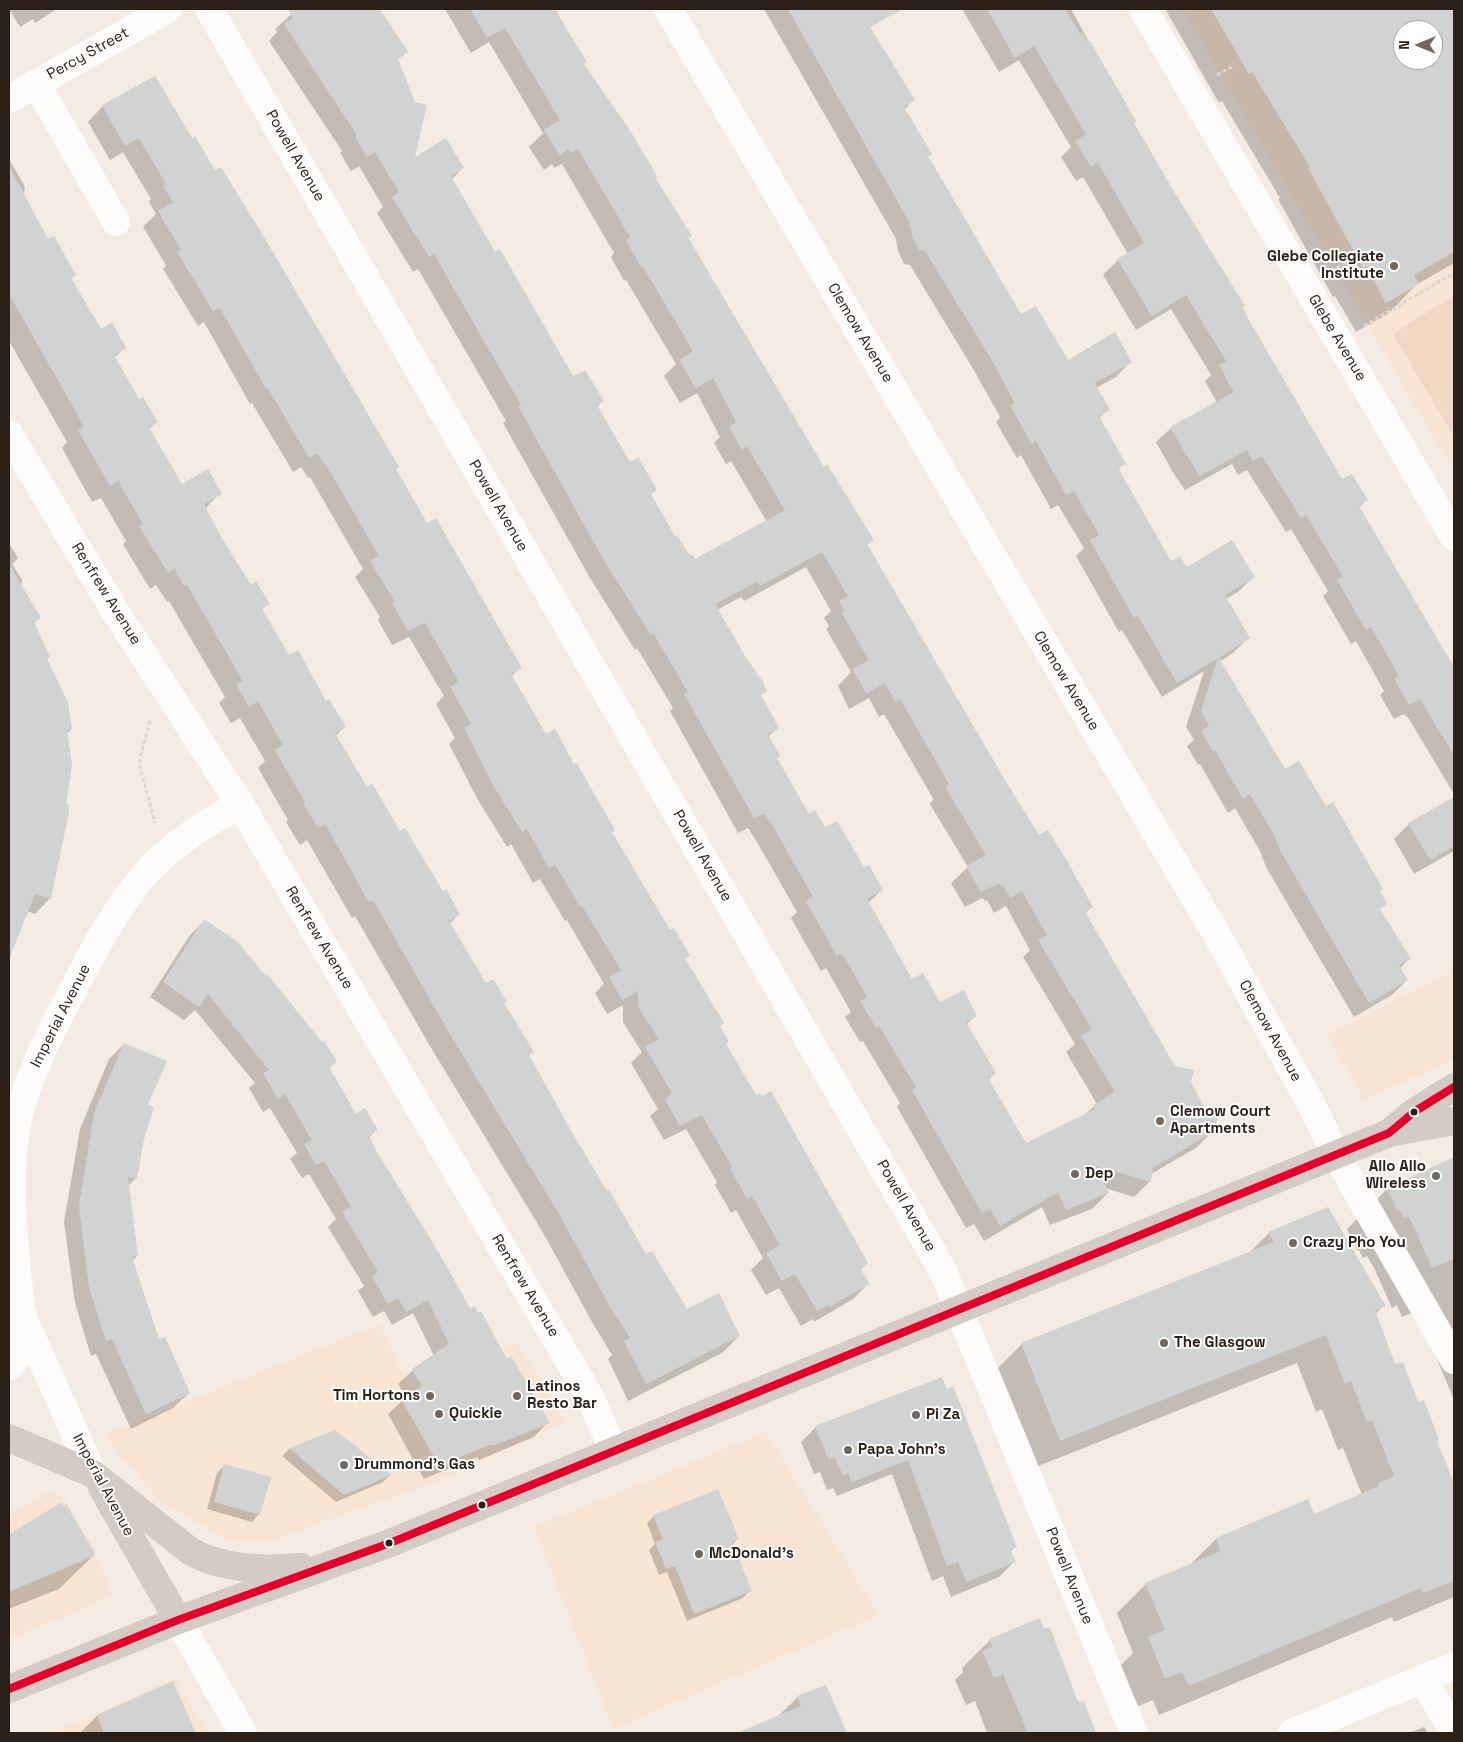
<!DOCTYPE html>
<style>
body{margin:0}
#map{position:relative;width:1463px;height:1742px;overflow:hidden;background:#f4ebe3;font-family:"Space Grotesk",sans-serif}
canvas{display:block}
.frame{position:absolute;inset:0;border:10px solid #2b2017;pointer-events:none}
.north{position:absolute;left:1393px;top:20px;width:50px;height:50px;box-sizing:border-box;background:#fff;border:1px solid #aaa6a2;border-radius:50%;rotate:270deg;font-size:14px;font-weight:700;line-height:20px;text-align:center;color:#2b2017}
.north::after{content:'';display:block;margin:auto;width:18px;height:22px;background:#71675e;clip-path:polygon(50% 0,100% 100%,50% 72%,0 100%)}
</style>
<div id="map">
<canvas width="1463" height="1742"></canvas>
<div class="frame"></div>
<div class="north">N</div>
</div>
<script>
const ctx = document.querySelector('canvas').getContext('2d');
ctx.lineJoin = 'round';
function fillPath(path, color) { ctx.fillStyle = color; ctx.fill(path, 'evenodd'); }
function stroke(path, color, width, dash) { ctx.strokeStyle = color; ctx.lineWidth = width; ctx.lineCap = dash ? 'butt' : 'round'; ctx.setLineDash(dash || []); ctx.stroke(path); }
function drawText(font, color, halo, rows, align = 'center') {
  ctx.font = font + ' "Space Grotesk",sans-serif'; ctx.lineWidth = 4; ctx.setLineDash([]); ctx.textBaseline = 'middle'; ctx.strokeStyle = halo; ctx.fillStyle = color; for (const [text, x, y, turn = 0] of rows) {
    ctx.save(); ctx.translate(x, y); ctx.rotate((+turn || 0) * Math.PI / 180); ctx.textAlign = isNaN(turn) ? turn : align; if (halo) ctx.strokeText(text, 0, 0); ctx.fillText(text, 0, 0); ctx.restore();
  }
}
fillPath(new Path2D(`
 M1182,9h272v463zM1403,30h30v30h-30z
 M1454,959v100l-90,41 -37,-65 121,-61z
 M379,1324l29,61 109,-43 47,80 -131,61 -162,57 -39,2 -73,-41 -55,-66z
 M766,1432l113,183 -266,114 -79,-202z
 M52,1490l13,9 31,51v7l17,39 -104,43v-126z
 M175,1679l33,54h-156z`), '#f9e5d4');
fillPath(new Path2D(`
 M1454,295v142l-61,-103z`), '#f0d8c4');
fillPath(new Path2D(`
 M9,9h48l-22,14 -2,-4 -13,8z
 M297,9h66l22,37 28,113 50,9 -11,11 42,75 79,124 29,23 -5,6 33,57 26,26 -6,5 25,43 20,23 72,-39 -36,-61 -5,3 -12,-21 6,-6 -23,-44 -17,10 -16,-27 12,-12 -50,-84 -2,1 -13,-24 3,-4 -52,-89 -8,4 -2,-4 -8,6 -15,-23 14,-14 -54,-91 -18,11 -26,-44h110l30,53 -2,2 71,115 169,290 49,71 -6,6 138,234 35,57 53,70 -8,7 90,153 16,15 22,50 -16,16 -45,26 -1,7 -16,16 -29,-9 3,5 -16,16 -42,16 -8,-18 -58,34 -10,-17 -8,4 -69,-121 3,-4 -37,-62 -3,1 -15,-25 6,-5 -25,-44 -5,3 -30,-53 6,-6 -40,-70 -9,-14 -10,5 -68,-122 3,-3 -36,-60 -2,2 -45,-72 -87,-155 3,-2 -41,-71 -47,-81 -5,3 -36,-59 6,-6 -24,-41 -8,5 -11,-18 2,-2 -73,-110 8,-9 -2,-3zM806,567l25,44 -7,7 5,8 -3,3 25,43 -13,14 11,23 20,-11 10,19 5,-3 50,86 -4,3 1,3 37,61 -17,16 14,24 17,-9 3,3 2,-1 7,13 12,-7 24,44 -7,7 52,87 -9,8 31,52 -14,12 -57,29 -38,-65 7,-7 -29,-48 10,-10 -37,-12 -27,-22 -44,-78 14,-13 -57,-61 -16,-13 -33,-58 -8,-21 10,-10 -18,-31 6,-5 -49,-81 24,-13 3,4z
 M764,9h104l7,14 -5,5 43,72 -9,10 23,47 93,159 48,45 62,1 -14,15 -20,11 12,22 -9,8 25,45 -6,7 53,93 15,5 67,9 -15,15 -12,7 22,39 -15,15 -14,9 65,108 102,134 -7,6 30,49 -9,9 7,12 -15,15 -38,22 -88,-150 -6,-16 -25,-43 -7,5 -28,-49 -2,1 -11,-19 7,-6 -8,-13 18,-56 -42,26 -40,-67 -3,2 -43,-76 8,-8 -26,-43 -7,4 -30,-54 -4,3 -21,-36 4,-5 -25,-45 -65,-107 -6,-1 -6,-13 -2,-12z
 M962,9h109l62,114 209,358 24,19 -7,8 95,162v124l-45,-75 -5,-5 -10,5 -14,-24 4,-4 -28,-50 -5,3 -28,-48 5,-5 -37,-62 -5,3 -39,-62 -9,5 -6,-11 -47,26 -13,-19 -16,-29 15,-14 46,-25 -12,-22 6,-6 -40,-66 -35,21 -33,-55 15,-15 10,-6 -45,-77 -7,4 -15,-24 10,-10 -52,-87 -20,12z
 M1165,9h289v254l-38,22 -28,29 -32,18 -21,-36 -2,1 -55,-98 2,-1 -58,-97 -3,2zM1403,30h30v30h-30z
 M155,78l272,447 93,142 -8,9 34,59 65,98 59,99 18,23 -4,4 35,68 6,18 31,52 111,166 -7,7 8,14 -15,15 -39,23 -1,-3 -12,7 -22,-38 -13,7 -15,-25 12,-12 -27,-48 -5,3 -16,-28 2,-3 -31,-53 -22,11 -14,-24 8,-7 -27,-46 11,-11 -19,-30v-17l-16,9 -12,-21 9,-9 -37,-64 -2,1 -25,-42 -7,4 -22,-39 -4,3 -29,-47 -29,-56 6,-6 -19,-34 8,-8 -35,-59 -17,8 -14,-25 2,-3 -25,-40 8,-8 -53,-92 -2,1 -7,-11 -8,5 -41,-69 -2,1 -46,-82 -6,4 -35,-57 3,-4 -23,-38 13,-13 -7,-12 2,-3 -28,-47 -13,8 -22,-38 15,-16z
 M9,159l15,26 1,5 -3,3 26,47 27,35 -4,4 29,51 25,17 -11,11 25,43 17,21 -7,7 33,57 38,7 -15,16 14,26 31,51 18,18 -7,6 28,47 55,70 -9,9 31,52 93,126 -10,10 36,61 18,18 30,49 -5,4 41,74 76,126 41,55 53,25 -17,17 -94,48 -20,-42 4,-4 -20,-33 -50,-91 -112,-185 -75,-130 -3,2 -45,-78 -7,5 -14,-23 2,-2 -30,-52 7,-7 -25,-43 -9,5 -12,-20 6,-6 -56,-96 -2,1 -11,-17 -6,4 -27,-45 3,-3 -25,-43 -9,4 -30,-54 5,-6 -58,-101z
 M9,543l9,15 -6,6 10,16 -1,7 18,31 -6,6 16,33 -3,3 25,70 -5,4 -16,164 -15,16 -8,-3 -12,30 -6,6z
 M1454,798v53l-40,23 -20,-35 15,-15z
 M204,921l131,141 -7,7 27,46 21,15 -7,8 7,14 93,158 79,112 -14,15 -55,23 -2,-3 -53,22 -36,-65 18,-17 -8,-13 15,-14 21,-14 -21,-43 -21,12 -8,-14 -11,6 -15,-26 6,-5 -36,-59 8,-8 -27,-45 -7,4 -12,-19 7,-6 -27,-45 -7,4 -14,-24 6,-5 -60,-73 -11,10 -34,-23 40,-62z
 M124,1044l22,61 -10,73 -8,8 9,70 -5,5 26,80 31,52 -16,15 -42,21 -35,-75 -5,2 -16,-53 -11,-81 16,-93 29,-70z
 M1449,1160l5,12v228l-37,-89 -15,6 -5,-12 -5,3 -18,-40 -7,-12 -4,2 -4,-8 -2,1 -10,-22 40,-40z
 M1328,1209l56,96 -9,10 20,51 22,38 37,83v110l-60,25 -2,-5 -233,98 -6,-15 -17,7 -17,-40 14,-14 -16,-40 29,-29 43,-18 27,-27 91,-38 6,14 49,-20 -19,-47 -5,2 -16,-41 -6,3 -19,-49 -266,106 -38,-96 29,-29 226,-90 20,-20z
 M953,1388l62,159 -5,5 4,10 -15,15 -48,20 -8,-21 -11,5 -40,-107 -55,22 -4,-8 -6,2 -7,-18 -6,2 -13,-32 15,-15z
 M335,1431l55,44 -7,7 -47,20 -54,-46 7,-7z
 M225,1465l34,49 -7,8 -45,-13 10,-36z
 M62,1504l31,52 -34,33 -50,20v-74z
 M654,1516l83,23 -5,6 18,45 -7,8 -56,23 -20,-49 -8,3 -10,-25 6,-6 -8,-21z
 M990,1640l87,64 6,-2 10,31h-106l-12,-32 -9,4 -11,-25 8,-8 -1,-4z
 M172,1683l23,50h-115l17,-17z
 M825,1686l20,47h-97l6,-6 23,-10 21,-20z
 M1424,1727l4,6h-19z`), '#0003');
fillPath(new Path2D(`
 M288,9h92l28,43 -10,7 17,43 12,3 -12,52 31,-19 18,30 -13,8 44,76 5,-3 73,127 12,-6 19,31 -7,4 33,57 8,-5 19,33 -6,4 24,42 2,-1 13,21 2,-2 3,5 90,-49 -38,-64 -5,4 -13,-23 7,-5 -23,-44 -17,10 -17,-28 14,-9 -51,-86 -2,1 -14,-26 4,-3 -52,-88 -8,4 -2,-4 -8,6 -16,-25 16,-10 -55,-92 -18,10 -17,-29h84l33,53 -3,2 47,68 26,44 -1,3 36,57 -4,2 136,229 3,-3 47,76 -7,4 138,236 34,55 9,-5 19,31 26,46 -8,5 90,154 19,4 -3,12 14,26 15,4 -7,20 -60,36 -2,14 -55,-16 13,27 -43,17 -8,-18 -58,34 -10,-17 -8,4 -70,-123 4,-3 -37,-61 -3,2 -16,-27 7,-4 -25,-44 -5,3 -31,-55 7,-4 -40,-71 -9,-13 -10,5 -70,-124 4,-2 -35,-59 -2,2 -46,-73 -87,-156 3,-1 -41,-71 -46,-80 -5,3 -37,-60 7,-5 -24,-40 -8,5 -12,-20 2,-2 -73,-111 9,-6zM822,552l26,44 -9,5 6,10 -4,1 28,48 -16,9 13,25 19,-11 10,19 5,-3 49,85 -3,2 1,4 39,65 -20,11 15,26 18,-9 2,3 2,-1 7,13 12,-7 25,44 -9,5 54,89 -11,7 34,56 -22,13 2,4 -69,34 -38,-65 8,-5 -30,-51 11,-6 -13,-26 -24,12 -17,-29 -11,6 -45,-80 16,-9 -14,-25 -5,2 -27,-46 -12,6 -10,-17 -6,4 -32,-56 3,-2 -12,-22 11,-6 -18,-33 6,-4 -4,-9 -18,-26 -30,-52 42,-22 3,4z
 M788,9h115l-33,18 45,73 -11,7 28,47 -4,2 93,158 15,-8 32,54 47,-28 17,30 -37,21 15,27 -11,6 27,48 -8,4 53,93 9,-5 7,11 45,-27 23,37 -30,18 25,43 -31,20 66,111 14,-8 27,45 7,-4 50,87 -3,2 7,13 -7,5 31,50 -12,6 9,15 -39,23 -88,-151 -7,-17 -24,-41 -7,5 -28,-49 -2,1 -12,-20 8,-5 -8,-15 17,-53 -41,25 -39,-67 -4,2 -44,-78 9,-5 -25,-44 -8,4 -30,-54 -4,3 -22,-38 5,-3 -25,-46 -65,-106 -6,-1 -7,-14 -2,-13z
 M987,9h78l15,25 2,-2 6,10 2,-1 46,80 -2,2 36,62 75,121 -2,2 7,14 92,157 10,-5 16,26 -9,6 95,161v88l-34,-56 -11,6 -15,-26 5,-3 -28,-49 -5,3 -29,-50 6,-3 -37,-62 -5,3 -39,-62 -9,5 -6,-11 -47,26 -13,-20 -17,-29 64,-35 -15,-27 7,-4 -40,-66 -34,21 -35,-57 27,-16 -46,-80 -7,4 -16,-26 11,-7 -52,-88 -19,12z
 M1211,9h243v243l-40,23 5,9 -33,19 -20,-37 -3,2 -55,-100 2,-1 -58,-95 -3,2zM1403,30h30v30h-30z
 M155,76l37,62 3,-2 20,34 6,-3 46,75 132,225 -3,2 31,54 9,-5 86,150 -11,6 35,60 9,-5 19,35 2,-2 39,68 -3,2 58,98 4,-2 16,28 -5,2 39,65 -4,3 9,16 -3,2 30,51 4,-2 2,3 9,-5 97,172 -8,5 10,16 -41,23 -1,-2 -11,6 -22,-37 -13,7 -16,-28 14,-8 -28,-49 -5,3 -17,-31 2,-1 -30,-52 -22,11 -15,-26 7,-7 -27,-46 14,-8 -21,-32v-16l-16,9 -13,-23 12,-7 -39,-64 -1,1 -26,-42 -6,3 -22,-39 -5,3 -29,-47 -29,-57 7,-4 -21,-37 9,-5 -34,-59 -17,8 -16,-28 3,-1 -25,-41 9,-5 -54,-93 -1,1 -7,-11 -8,5 -41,-70 -2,1 -46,-81 -7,3 -36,-59 4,-2 -23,-39 15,-9 -10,-16 3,-2 -27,-46 -14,8 -23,-41z
 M9,166l39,73 6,-3 22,39 -5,3 30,51 11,-7 14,26 -12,7 25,44 4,-2 15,25 -9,5 33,57 26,-15 14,25 -18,10 16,31 31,50 5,-4 14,23 -8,5 27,46 9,-5 28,51 3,-2 17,28 -11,6 32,54 5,-4 28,48 5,-3 38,63 3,-2 14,25 -11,7 37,62 7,-4 14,23 -3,1 30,49 -5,3 41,74 37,62 2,-1 37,64 6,-3 35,58 32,-16 21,43 -94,48 -22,-43 6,-3 -21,-33 -50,-91 -112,-185 -74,-129 -4,2 -44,-78 -7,4 -15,-25 2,-1 -30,-52 8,-5 -25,-44 -9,6 -13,-23 7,-3 -56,-96 -3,1 -10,-17 -6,4 -29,-47 4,-2 -25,-43 -8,5 -32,-56 6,-4 -75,-132z
 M9,564l32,54 -7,4 16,35 -3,2 21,43 4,28 -5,1 5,34 -6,39 3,1v7l-18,87 -16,-5 -25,63z
 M1454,797v49l-24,14 -22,-37z
 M204,919l34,23 28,34 2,-1 54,67 2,-1 13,21 -8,5 27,47 9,-6 13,22 -9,6 8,16 62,101 31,55 5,-2 3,7 3,-2 26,48 4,-3 39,67 -57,23 -1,-2 -53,22 -38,-67 21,-13 -10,-17 37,-25 -21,-44 -22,12 -8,-14 -10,6 -16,-28 6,-4 -36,-60 9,-6 -27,-45 -8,4 -6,-10 -6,-11 8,-4 -27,-46 -7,5 -15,-26 6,-3 -61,-76 -9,13 -36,-25z
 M124,1043l43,18 -19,44 6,2 -10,32 -7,40 -9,-2 10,79 -6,1 27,82 6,-2 25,56 -44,21 -34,-75 -6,2 -17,-53 -10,-82 15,-93z
 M1454,1157v102l-22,9 -18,-41 -6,-11 -4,2 -4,-8 -3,1 -10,-23z
 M1328,1207l58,99 -11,4 20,54 8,-2 15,40 6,-2 15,40 -2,1 17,42v98l-31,12 -2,-5 -232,98 -7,-14 -17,7 -17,-42 17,-7 -20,-47 76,-32 -5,-13 92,-39 6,15 65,-28 -1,-3 16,-7 -22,-56 -5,2 -16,-41 -6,3 -19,-49 -266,106 -39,-98 253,-101 -6,-10z
 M942,1377l5,12 6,-3 64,161 -7,3 6,12 -50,20 -8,-20 -11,4 -39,-106 -56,22 -4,-9 -5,3 -8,-19 -6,3 -14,-34z
 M335,1430l33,26 24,19 -48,20 -55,-47z
 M224,1464l47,13 -11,38 -46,-13z
 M718,1489l21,50 -7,3 20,49 -58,23 -19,-48 -9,3 -11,-27 8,-3 -10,-24z
 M62,1502l2,4 2,-2 28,48v4l-85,36v-58z
 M1040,1618l4,11 6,-2 28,75 6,-1 12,32h-68l-25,-59 -9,4 -12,-27 10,-4 -3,-8z
 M173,1681l23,52h-92l-7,-18z
 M826,1685l21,48h-110l64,-27 -4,-10z`), '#d0d3d2');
stroke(new Path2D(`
 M1217,75l17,-9
 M1331,271l19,-11
 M1364,326l90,-53
 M150,721l-11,42 16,60`), '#dad7d5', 3, [4, 2.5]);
stroke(new Path2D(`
 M209,9l733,1260 192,464
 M668,9l549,926 94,169 25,51 118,205
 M1143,9l311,528
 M36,83l80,139
 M9,99l159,-90
 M9,434l106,177 125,193 349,591 25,56
 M9,1367l10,-13 5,-34
 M93,1474l-69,-154 -3,-11c-6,-60 -14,-113 -6,-174 8,-52 33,-97 57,-143 21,-41 44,-84 74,-119 26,-29 61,-50 94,-69
 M178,1620l65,113
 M1423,1680l31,52
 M1292,1733l162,-67`), '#fdfcfb', 28);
stroke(new Path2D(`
 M1389,1133l25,-21 40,-25
 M9,1438l84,36 97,77c33,19 74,19 111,16
 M102,1488l76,132
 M9,1689l169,-69 212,-77 999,-410 65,-12`), '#d3cbc4', 28);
stroke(new Path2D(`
 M9,1689l169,-69 212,-77 999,-410 25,-21 40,-25`), '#e4002b', 8);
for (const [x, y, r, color] of [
 [1394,266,5,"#71675e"],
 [1414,1112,4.5,"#2b2017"],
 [1160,1121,5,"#71675e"],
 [1075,1174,5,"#71675e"],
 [1436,1176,5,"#71675e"],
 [1293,1243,5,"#71675e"],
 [1164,1343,5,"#71675e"],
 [430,1396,5,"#71675e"],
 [517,1396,5,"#71675e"],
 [439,1414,5,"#71675e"],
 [916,1415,5,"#71675e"],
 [848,1450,5,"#71675e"],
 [344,1465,5,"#71675e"],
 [482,1505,4.5,"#2b2017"],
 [389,1543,4.5,"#2b2017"],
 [699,1554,5,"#71675e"]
]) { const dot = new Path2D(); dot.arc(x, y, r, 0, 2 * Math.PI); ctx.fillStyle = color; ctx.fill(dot); stroke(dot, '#fff', 2); }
drawText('15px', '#2b2017', '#fff', [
 ["Percy Street",88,54,-29],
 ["Powell Avenue",295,156,60],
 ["Clemow Avenue",860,333,59],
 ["Glebe Avenue",1337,338,59],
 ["Powell Avenue",498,506,60],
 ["Renfrew Avenue",106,594,58],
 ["Clemow Avenue",1066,681,59],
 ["Powell Avenue",702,856,60],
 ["Renfrew Avenue",319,938,59],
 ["Imperial Avenue",61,1016,-63],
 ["Clemow Avenue",1270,1031,61],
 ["Powell Avenue",906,1206,60],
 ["Renfrew Avenue",525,1286,59],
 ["Imperial Avenue",103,1485,62],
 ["Powell Avenue",1069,1576,68]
]);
drawText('bold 15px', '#2b2017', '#fff', [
 ["Glebe Collegiate",1384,257,"right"],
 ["Institute",1384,274,"right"],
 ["Clemow Court",1170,1112],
 ["Apartments",1170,1129],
 ["Allo Allo",1426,1167,"right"],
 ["Wireless",1426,1184,"right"],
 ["Dep",1085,1174],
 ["Crazy Pho You",1303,1243],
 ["The Glasgow",1174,1343],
 ["Latinos",527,1387],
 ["Resto Bar",527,1404],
 ["Tim Hortons",420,1396,"right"],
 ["Quickie",449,1414],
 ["Pi Za",926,1415],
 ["Papa John's",858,1450],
 ["Drummond's Gas",354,1465],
 ["McDonald's",709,1554]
], 'left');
</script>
